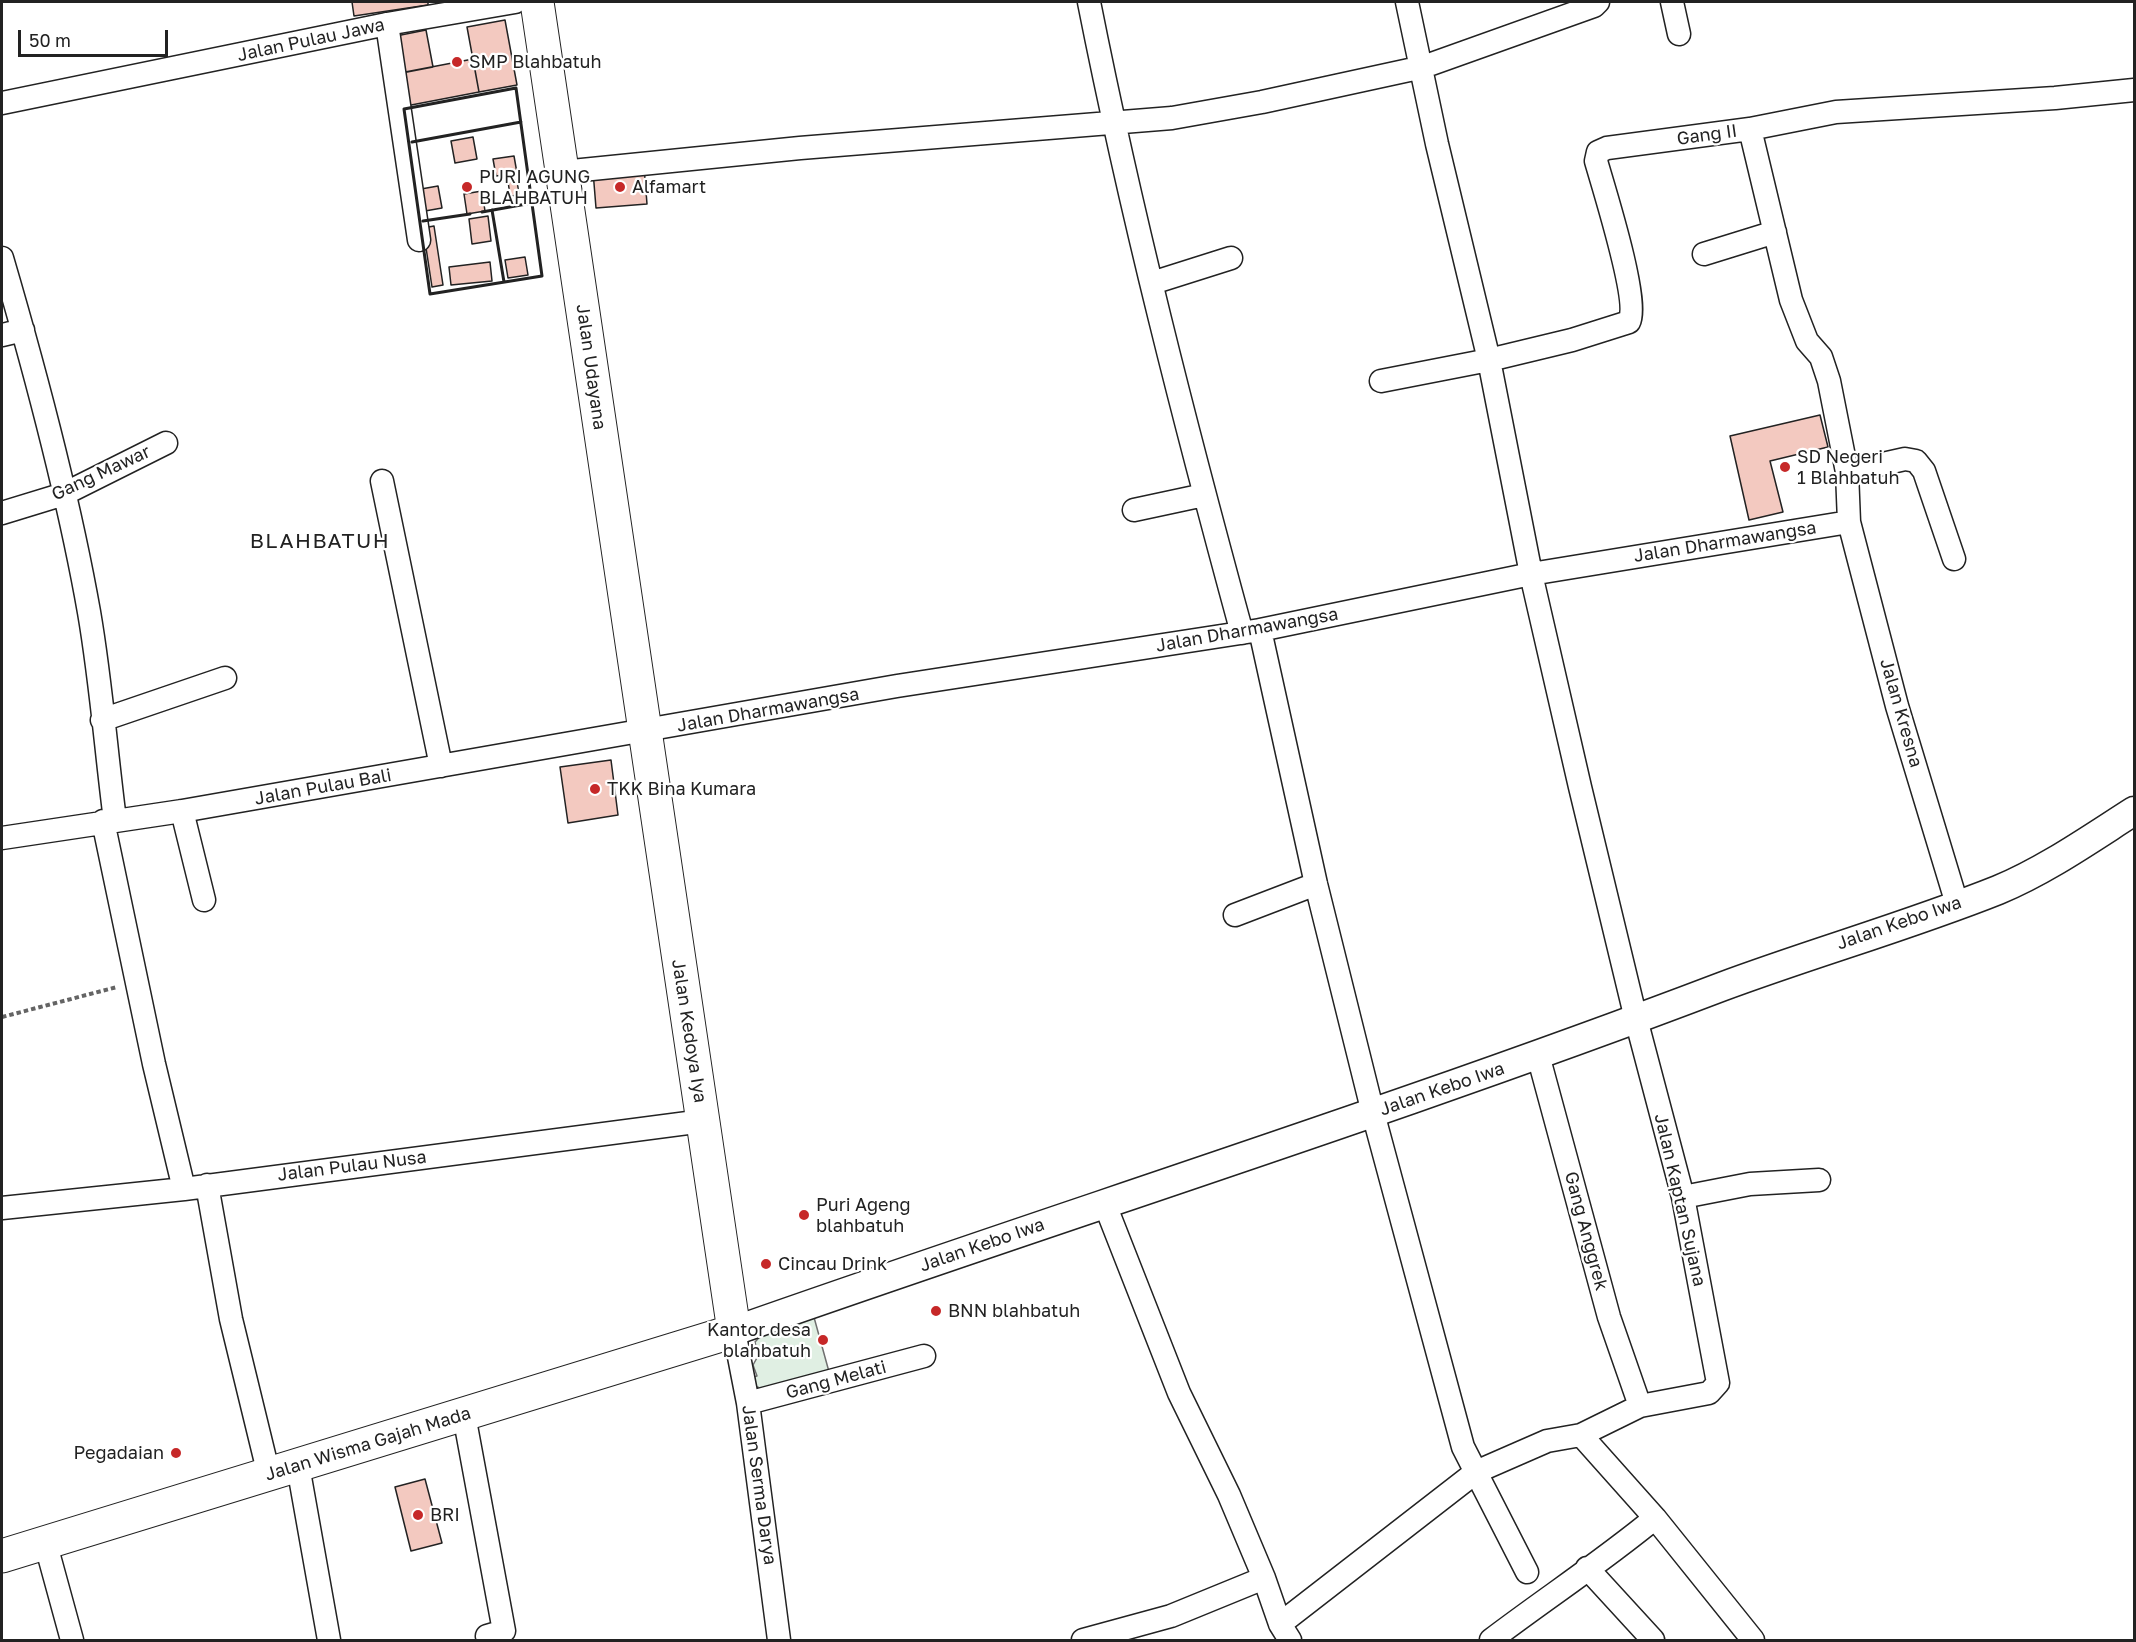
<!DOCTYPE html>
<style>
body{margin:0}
#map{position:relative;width:2136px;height:1642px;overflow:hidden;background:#fff;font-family:"Golos Text",sans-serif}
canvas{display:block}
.frame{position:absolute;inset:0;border:3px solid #222;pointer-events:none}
.scale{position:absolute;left:18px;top:30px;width:150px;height:27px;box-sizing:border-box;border:3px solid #222;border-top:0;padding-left:8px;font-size:18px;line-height:21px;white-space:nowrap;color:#222;-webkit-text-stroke:4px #fff;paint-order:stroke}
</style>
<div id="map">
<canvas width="2136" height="1642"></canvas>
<div class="frame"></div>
<div class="scale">50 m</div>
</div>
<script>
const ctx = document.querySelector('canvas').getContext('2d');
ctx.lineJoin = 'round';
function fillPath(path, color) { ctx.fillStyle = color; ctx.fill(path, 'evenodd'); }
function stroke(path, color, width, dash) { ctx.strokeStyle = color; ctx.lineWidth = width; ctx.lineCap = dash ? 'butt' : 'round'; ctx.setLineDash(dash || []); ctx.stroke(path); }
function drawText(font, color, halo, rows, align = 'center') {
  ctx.font = font + ' "Golos Text",sans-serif'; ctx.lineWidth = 4.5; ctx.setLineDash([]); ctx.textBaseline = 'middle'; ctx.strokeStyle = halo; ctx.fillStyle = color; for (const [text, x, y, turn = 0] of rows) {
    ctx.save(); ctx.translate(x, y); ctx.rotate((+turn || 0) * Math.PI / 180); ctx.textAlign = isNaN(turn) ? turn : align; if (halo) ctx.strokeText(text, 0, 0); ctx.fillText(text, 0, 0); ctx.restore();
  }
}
const green = new Path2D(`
 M812,1310l19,69 -71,19 -2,-11 -6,1 -2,-10 7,-2 -4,-11 5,-9 -3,-14 15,-16z`);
fillPath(green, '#e0efe3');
stroke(green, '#6f6f6f', 1.5);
const building = new Path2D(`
 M352,2h76v3l-74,11z
 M505,20l12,65 -38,7 -12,-65z
 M426,30l7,37 -31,6 -6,-37z
 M473,59l6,33 -73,14 -6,-33z
 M473,137l4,22 -22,4 -4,-22z
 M514,156l3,17 -21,3 -3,-17z
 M644,166l3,38 -51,4 -3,-37z
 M517,180l2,15 -9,1 -2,-15z
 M438,186l4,22 -17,3 -4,-22z
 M482,191l3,20 -18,3 -3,-20z
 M488,216l3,25 -19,3 -3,-25z
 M434,226l9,59 -11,2 -9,-59z
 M525,257l3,18 -20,3 -3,-18z
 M490,262l2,19 -41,4 -2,-18z
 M1820,415l8,32 -58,14 13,51 -34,8 -19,-84z
 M611,760l7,55 -50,8 -8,-56z
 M425,1479l17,64 -31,8 -16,-64z`);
fillPath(building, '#f3c9c0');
stroke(building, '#222', 1.5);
const minor = new Path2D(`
 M1089,2c42,212 96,422 153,631
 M1672,2l7,32
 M387,24l32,216
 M2,103l385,-79 128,-22
 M1750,129l41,171 16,41 14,16 8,24 18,91 2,50 48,184 60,198
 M562,172l238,-24 372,-30 90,-16 161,-35 171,-61 4,-4
 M1704,254l71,-22
 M2,258c34,116 66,235 87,354 12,69 17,139 26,208
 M1152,283l79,-25
 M2,335l21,-5
 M1381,381l108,-21 83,-20 57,-18c11,-20 -25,-133 -33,-161l2,-9 9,-4 143,-19 86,-17 219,-14 79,-8
 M1847,472l58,-13 11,2 8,10 30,88
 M382,481l59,285
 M1134,510l70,-15
 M2,513l62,-19 102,-51
 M1260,630l56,254 57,229 90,334 64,125
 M102,720l123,-42
 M182,811l22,89
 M103,821l51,243 30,125
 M2,838l180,-27 715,-125 363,-56 271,-56 318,-52
 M1235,915l81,-31
 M1538,1055l71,262 31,89
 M207,1185l24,134 38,156
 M1683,1197l67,-13 69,-4
 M1104,1202l75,191 50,102 35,83 16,46 10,16
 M2,1208l182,-19 519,-68
 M734,1331l14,72 31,237
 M748,1403l176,-47
 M464,1415l40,216 -17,5
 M1581,1435l74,83 98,122
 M298,1466l31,174
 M46,1545l26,95
 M1587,1568l66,72
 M1280,1624l196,-152 71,-31 34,-6 59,-29 69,-13 9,-10 -35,-186 -47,-178 -56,-232 -49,-213 -42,-214 -52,-216 -30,-142
 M1083,1640l88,-24 93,-38
 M1491,1640c54,-41 112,-79 164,-122`);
const major = new Path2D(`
 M734,1331c329,-116 661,-220 987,-344 91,-34 187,-61 277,-97 48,-20 92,-51 136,-79`);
const highway = new Path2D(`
 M2,1556l732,-225 -197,-1329`);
stroke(minor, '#222', 25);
stroke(major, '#222', 31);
stroke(highway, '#222', 35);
stroke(new Path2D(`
 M2,1017l115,-30`), '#646464', 4, [4.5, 3]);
stroke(minor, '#fff', 22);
stroke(major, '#fff', 28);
stroke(highway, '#fff', 33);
stroke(new Path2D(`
 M516,88l26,188 -112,18 -26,-185z
 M412,142l109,-20
 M492,210l12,72
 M482,212l50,-9
 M423,221l47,-7`), '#222', 3);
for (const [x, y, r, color] of [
 [457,62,6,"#c62828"],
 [467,187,6,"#c62828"],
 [620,187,6,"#c62828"],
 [1785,467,6,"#c62828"],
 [595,789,6,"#c62828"],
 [804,1215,6,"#c62828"],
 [766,1264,6,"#c62828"],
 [936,1311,6,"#c62828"],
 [823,1340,6,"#c62828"],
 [176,1453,6,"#c62828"],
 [418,1515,6,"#c62828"]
]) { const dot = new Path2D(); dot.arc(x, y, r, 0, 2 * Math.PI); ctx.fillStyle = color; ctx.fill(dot); stroke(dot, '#fff', 2); }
drawText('18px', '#222', '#fff', [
 ["Jalan Pulau Jawa",311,40,-12],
 ["Gang II",1707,135,-8],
 ["Jalan Udayana",591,367,82],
 ["Gang Mawar",101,473,-25],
 ["Jalan Dharmawangsa",1725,542,-9],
 ["Jalan Dharmawangsa",1247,630,-10],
 ["Jalan Dharmawangsa",768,710,-10],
 ["Jalan Kresna",1901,713,74],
 ["Jalan Pulau Bali",323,787,-10],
 ["Jalan Kebo Iwa",1899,923,-19],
 ["Jalan Kedoya Iya",689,1031,81],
 ["Jalan Kebo Iwa",1442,1089,-19],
 ["Jalan Pulau Nusa",352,1166,-7],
 ["Jalan Kaptan Sujana",1680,1200,77],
 ["Gang Anggrek",1586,1231,75],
 ["Jalan Kebo Iwa",982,1245,-19],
 ["Gang Melati",836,1380,-15],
 ["Jalan Wisma Gajah Mada",368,1444,-17],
 ["Jalan Serma Darya",759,1485,82]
]);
drawText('18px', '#222', '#fff', [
 ["SMP Blahbatuh",469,62],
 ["PURI AGUNG",479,177],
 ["BLAHBATUH",479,198],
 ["Alfamart",632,187],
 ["SD Negeri",1797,457],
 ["1 Blahbatuh",1797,478],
 ["TKK Bina Kumara",607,789],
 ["Puri Ageng",816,1205],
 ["blahbatuh",816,1226],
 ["Cincau Drink",778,1264],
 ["BNN blahbatuh",948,1311],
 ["Kantor desa",811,1330,"right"],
 ["blahbatuh",811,1351,"right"],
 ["Pegadaian",164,1453,"right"],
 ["BRI",430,1515]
], 'left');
ctx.letterSpacing = '1.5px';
drawText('21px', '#222', '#fff', [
 ["BLAHBATUH",320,541]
]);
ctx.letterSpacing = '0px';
</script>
